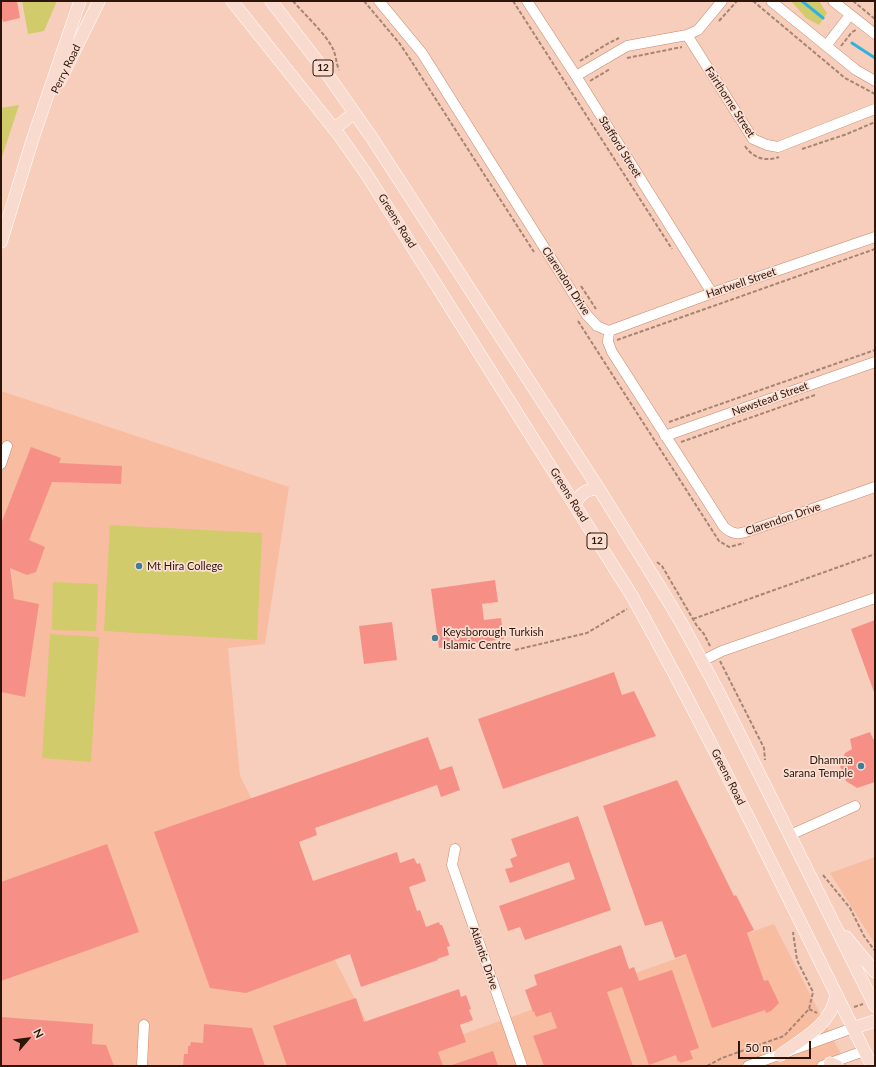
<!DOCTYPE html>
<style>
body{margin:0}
#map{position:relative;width:876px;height:1067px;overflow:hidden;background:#f7cebb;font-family:Lato,sans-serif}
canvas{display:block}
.frame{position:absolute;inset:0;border:2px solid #2d1509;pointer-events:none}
.north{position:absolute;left:8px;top:1019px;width:40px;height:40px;-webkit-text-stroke:3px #faded2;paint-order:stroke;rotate:62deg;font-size:11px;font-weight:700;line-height:16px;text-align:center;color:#2d1509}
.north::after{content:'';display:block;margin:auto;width:14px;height:18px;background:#2d1509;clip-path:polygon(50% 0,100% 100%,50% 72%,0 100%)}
.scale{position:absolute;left:738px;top:1041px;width:73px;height:18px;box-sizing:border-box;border:2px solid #2d1509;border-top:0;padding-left:5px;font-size:12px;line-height:14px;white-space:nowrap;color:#2d1509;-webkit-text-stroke:3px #faded2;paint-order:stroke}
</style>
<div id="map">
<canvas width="876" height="1067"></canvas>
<div class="frame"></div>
<div class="north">N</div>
<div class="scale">50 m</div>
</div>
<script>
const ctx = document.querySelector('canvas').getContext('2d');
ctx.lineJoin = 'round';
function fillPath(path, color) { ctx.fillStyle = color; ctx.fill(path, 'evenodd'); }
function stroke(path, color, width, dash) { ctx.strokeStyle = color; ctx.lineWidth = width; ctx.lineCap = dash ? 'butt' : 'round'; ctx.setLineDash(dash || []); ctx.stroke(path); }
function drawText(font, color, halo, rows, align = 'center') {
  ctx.font = font + ' Lato,sans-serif'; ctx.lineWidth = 3.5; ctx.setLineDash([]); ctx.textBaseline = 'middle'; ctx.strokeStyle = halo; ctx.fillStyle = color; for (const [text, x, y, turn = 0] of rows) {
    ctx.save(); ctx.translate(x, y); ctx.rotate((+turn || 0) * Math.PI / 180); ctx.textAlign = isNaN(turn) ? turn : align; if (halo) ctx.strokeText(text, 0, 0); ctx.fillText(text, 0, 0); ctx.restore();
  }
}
fillPath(new Path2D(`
 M1,391l288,96 -24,157 -37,4 12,128 147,285 387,-137 73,142h-846z
 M875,857v87l-45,-71z`), '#f8bca0');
fillPath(new Path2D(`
 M22,1h35l-13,30 -16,3z
 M791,1h28l8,12 -8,12 -13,-7z
 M19,105l-18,55v-52z
 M110,525l152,8 -5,107 -153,-9z
 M53,582l45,2 -2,47 -44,-1z
 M50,634l49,3 -8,125 -49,-4z`), '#d1cb6c');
stroke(new Path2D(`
 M802,1l21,17
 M852,43l23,15`), '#30b2de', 3);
fillPath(new Path2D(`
 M1,1h16l3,17 -17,4 -2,-8z
 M31,447l30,11 -2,5 63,3 -1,18 -69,-2 -23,58 16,7 -9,25 -9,3 -17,-7 4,31 25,5 -14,93 -24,-5v-168z
 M495,580l3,22 -16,2 2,16 17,-2 3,21 -65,9 -8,-59z
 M875,620v72h-1l-23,-63z
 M392,622l5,38 -33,4 -5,-38z
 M614,672l8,23 12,-4 22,45 -153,53 -25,-70z
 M870,732l3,7h2v43l-18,6 -11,-7 -6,-15 5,-13 7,-4 -2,-10z
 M428,737l12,33 12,-4 8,24 -19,7 -4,-12 -122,43 2,7 -18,7 14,39 84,-29 3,11 14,-5 3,6 3,-1 6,18 -17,6 8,24 3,-1 6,17 13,-5 1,3h2l8,21 -3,1 2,8 -12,4 1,1 -77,27 -11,-33 -104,39 -36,-5 -56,-156z
 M677,780l57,116 2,-1 18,35 -7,3 17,48 4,-1 11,23 -8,8 -5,2 -1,-3 -53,18 -26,-74 -11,4 -13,-37 -17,5 -42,-120z
 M578,816l33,94 -86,30 -5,-13 -12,4 -9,-25 76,-27 -6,-17 -59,21 -5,-14 8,-2 -3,-8 7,-3 -6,-17z
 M107,844l32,88 -138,49v-99z
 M621,945l8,24 5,-2 5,14 33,-11 27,78 -9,3 3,8 -13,4v-2l-2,1 -2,-7 -27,10 -27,-78 -15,5 26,74h-89l-11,-30 24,-8 -6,-16 -15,5 -2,-6 -1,1 -8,-22 12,-5 -3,-10z
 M459,989l2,8 5,-2 5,14 -2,1 4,10 -13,5 6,17 -28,10 5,14h-156l-14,-40 83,-28 8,24z
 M1,1017l92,7 -1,20 14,1 8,21h-113z
 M204,1024l48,4 13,38h-82l1,-12h4v-8h2l1,-4 12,1z
 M493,1051l5,15h-46v-1z`), '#f69087');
const minor = new Path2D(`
 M379,1l43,52 164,261 11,12 12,5
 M527,1l49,75 136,217
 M771,1l85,69 19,11
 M833,1l42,33
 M687,35l66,104 14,6 11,2 97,-38
 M826,46l24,-31
 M576,76l51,-30 60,-11 11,-5 24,-29
 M609,331l-1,11 4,10 112,175c10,9 16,7 28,3l123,-43
 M609,331l103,-38 163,-56
 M665,436l210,-74
 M1,464l6,-18
 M702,661l20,-10 153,-53
 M790,835l65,-29
 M455,849l-3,16 70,201
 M142,1066l2,-41
 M748,1066l105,-38
 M822,1066l42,-15`);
const major = new Path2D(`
 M232,1l107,134 28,40 265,421c86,154 161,313 240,470
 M271,1l54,70 47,67 227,351 62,100 21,35 36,67 157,315
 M59,82l40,-81
 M334,129l20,-16
 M1,242l32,-104 47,-137
 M575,505c5,-12 11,-16 24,-16
 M846,937l29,35
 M853,1028l22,-7
 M780,1055c24,-17 51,-30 56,-60
 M830,1063l7,3`);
stroke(minor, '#c68769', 11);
stroke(major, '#fff', 13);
stroke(new Path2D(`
 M293,1c11,13 33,33 40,48 3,6 3,14 6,21
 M364,1l36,43 10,15 124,193
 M513,1l159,248
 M753,1l92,77 30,16
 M853,1l22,18
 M719,21l18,-20
 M841,46l11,-14 4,-2
 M627,58l55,-11
 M580,61l27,-17 12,-6
 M590,81l20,-12
 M745,146c8,12 20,16 34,11
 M802,149l45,-15 28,-12
 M581,286l15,23
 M578,321l141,220 10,6 15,-4
 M617,340l258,-91
 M669,422l206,-72
 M681,442l134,-47
 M657,562l5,4 35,60 7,8 6,12
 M693,619l182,-65
 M515,650l72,-17 40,-24
 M720,661l44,87 1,12
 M823,875l27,33 14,28 11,15
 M854,1007l9,-3
 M809,1009l8,4
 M707,1066l15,-8 62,-22 25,-27 4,-17 -16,-32 -4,-28`), '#a68474', 2, [4, 2]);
stroke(minor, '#fff', 10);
stroke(major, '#f8dbce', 12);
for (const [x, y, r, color] of [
 [139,566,4,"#427d95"],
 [435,638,4,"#427d95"],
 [861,766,4,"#427d95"]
]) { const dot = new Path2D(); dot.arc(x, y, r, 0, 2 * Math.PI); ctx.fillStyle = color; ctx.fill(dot); stroke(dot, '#faded2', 1.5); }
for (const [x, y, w] of [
 [323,68,20],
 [597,541,20]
]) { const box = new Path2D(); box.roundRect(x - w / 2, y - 8, w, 16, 3); ctx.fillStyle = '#faded2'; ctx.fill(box); stroke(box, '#2d1509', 1); }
drawText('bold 10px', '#2d1509', null, [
 ["12",323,68],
 ["12",597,541]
]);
drawText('11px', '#2d1509', '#faded2', [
 ["Perry Road",66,69,-64],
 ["Fairthorne Street",730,102,57],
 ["Stafford Street",620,147,58],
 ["Greens Road",397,221,58],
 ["Clarendon Drive",566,281,57],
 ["Hartwell Street",741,283,-19],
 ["Newstead Street",770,399,-20],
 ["Greens Road",569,495,58],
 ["Clarendon Drive",783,519,-19],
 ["Greens Road",728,777,63],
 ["Atlantic Drive",484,958,71]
]);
drawText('11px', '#2d1509', '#faded2', [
 ["Mt Hira College",147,566],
 ["Keysborough Turkish",443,632],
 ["Islamic Centre",443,645],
 ["Dhamma",853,760,"right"],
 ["Sarana Temple",853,773,"right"]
], 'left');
</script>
